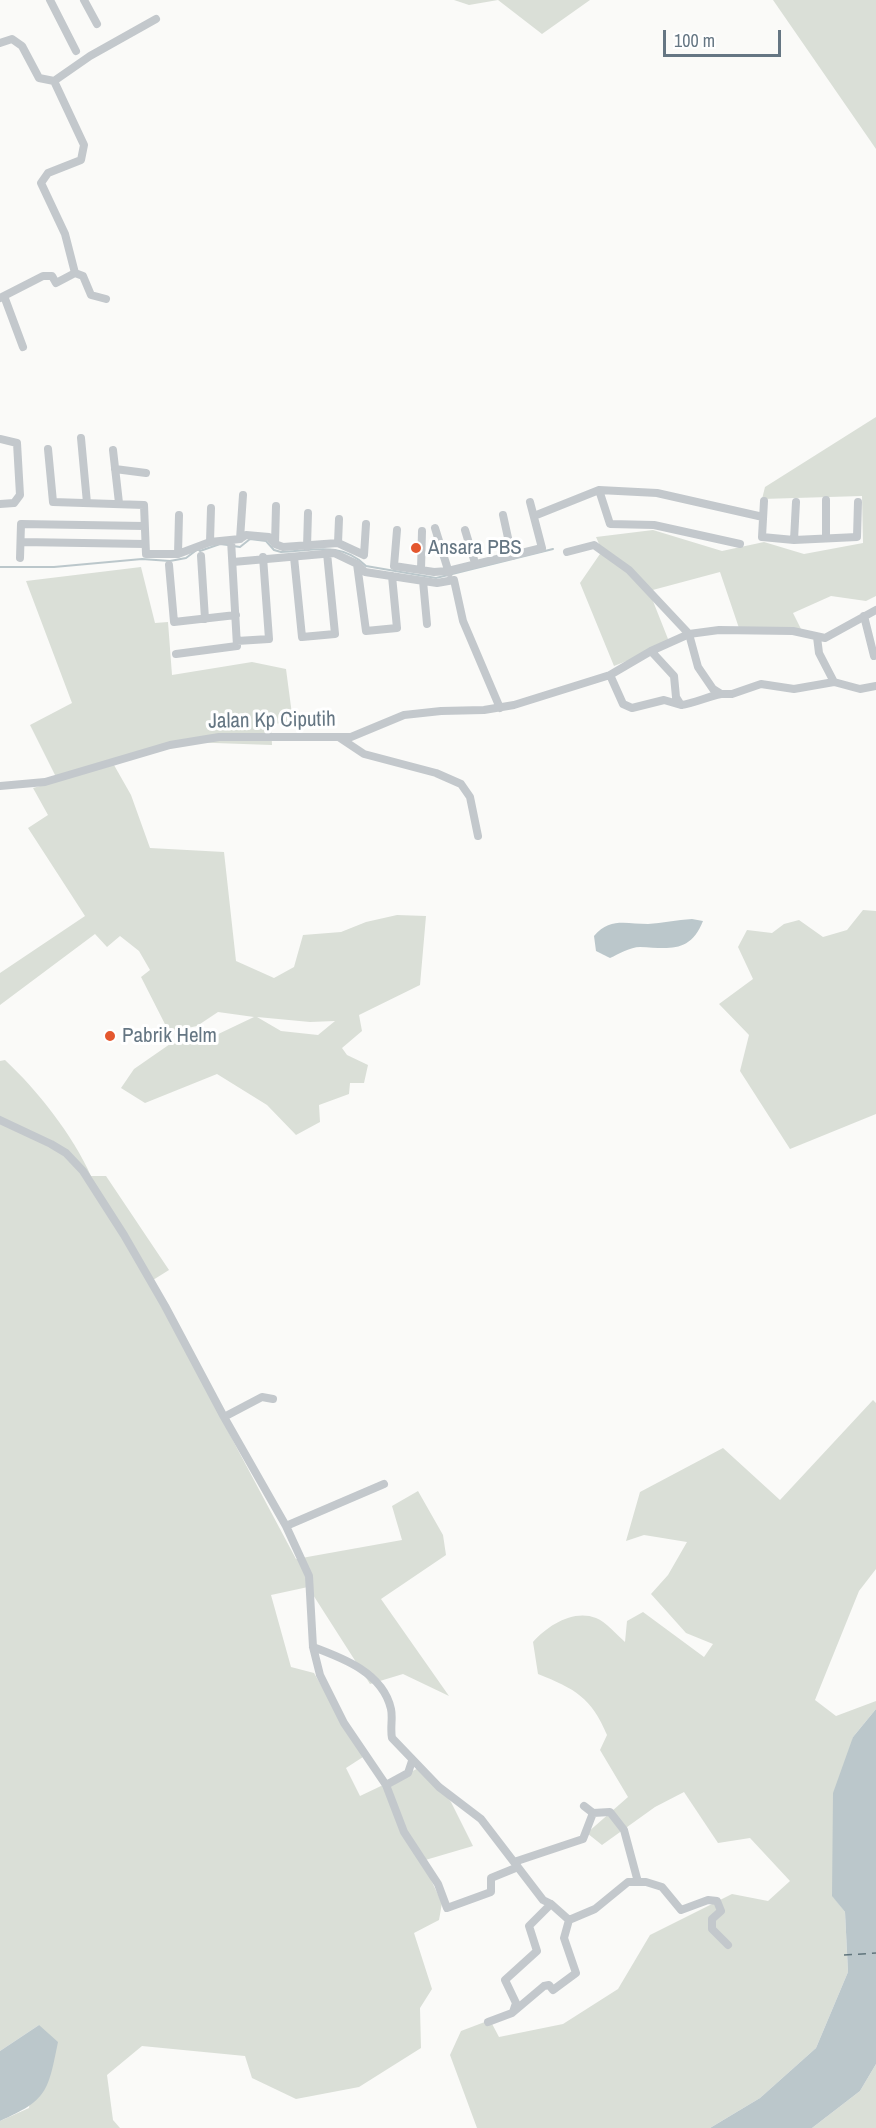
<!DOCTYPE html>
<style>
body{margin:0}
#map{position:relative;width:876px;height:2128px;overflow:hidden;background:#fafaf8;font-family:"Archivo Narrow",sans-serif}
canvas{display:block}
.scale{position:absolute;left:663px;top:30px;width:118px;height:27px;box-sizing:border-box;border:3px solid #657683;border-top:0;padding-left:8px;font-size:18px;line-height:21px;white-space:nowrap;color:#657683;-webkit-text-stroke:4px #fff;paint-order:stroke}
</style>
<div id="map">
<canvas width="876" height="2128"></canvas>
<div class="scale">100 m</div>
</div>
<script>
const ctx = document.querySelector('canvas').getContext('2d');
ctx.lineJoin = 'round';
function fillPath(path, color) { ctx.fillStyle = color; ctx.fill(path, 'evenodd'); }
function stroke(path, color, width, dash) { ctx.strokeStyle = color; ctx.lineWidth = width; ctx.lineCap = dash ? 'butt' : 'round'; ctx.setLineDash(dash || []); ctx.stroke(path); }
function drawText(font, color, halo, rows, align = 'center') {
  ctx.font = font + ' "Archivo Narrow",sans-serif'; ctx.lineWidth = 6; ctx.setLineDash([]); ctx.textBaseline = 'middle'; ctx.strokeStyle = halo; ctx.fillStyle = color; for (const [text, x, y, turn = 0] of rows) {
    ctx.save(); ctx.translate(x, y); ctx.rotate((+turn || 0) * Math.PI / 180); ctx.textAlign = isNaN(turn) ? turn : align; if (halo) ctx.strokeText(text, 0, 0); ctx.fillText(text, 0, 0); ctx.restore();
  }
}
fillPath(new Path2D(`
 M454,0h136l-48,34 -44,-34 -29,5z
 M773,0h103v149z
 M876,417v179l-10,5 -35,-5 -38,17 10,20 -62,1 -21,-62 -71,19 21,53 -56,22 -34,-83 22,-32 -6,-14 57,-7 69,21 42,-9 40,12 59,-11 -1,-47 -100,3 3,-12z
 M141,567l14,56 13,-1 4,53 80,-13 34,7 7,53 -22,2 1,21 -86,-3 -72,23 17,30 19,53 74,4 12,109 38,17 20,-11 9,-32 38,-3 25,-10 31,-7 29,1 -6,69 -61,30 3,16 -20,17 5,7 21,10 -4,18h-14l-1,11 -30,11 1,17 -24,13 -29,-30 -50,-31 -72,29 -24,-15 13,-19 49,-34 29,2 42,-20 -36,-5 -21,14 -28,6 -28,-55 9,-7 -11,-19 -19,-15 -13,11 -12,-13 -95,71v-32l85,-57 -57,-88 20,-13 -15,-27 25,-7 -28,-56 42,-22 -46,-122zM257,1017l53,5 25,-1 -17,14 -37,-4z
 M863,910l13,1v203l-86,35 -50,-78 9,-36 -30,-31 34,-25 -15,-32 9,-17 25,3 12,-9 15,-4 24,17 24,-7z
 M5,1060c33,31 67,74 86,116h15l63,94 -16,10 28,63 115,216 106,-19 -10,-34 26,-15 25,44 3,20 -65,44 68,97 -46,-22 -33,10 -62,-97 -37,8 20,72 23,6 49,84 -17,11 14,28 63,-30 28,36 22,44 -51,15 20,42 -3,17 -25,13 18,56 -12,19 1,40 -62,39 -63,12 -44,-21 -7,-22 -103,-10 -35,29 6,45 7,8h-120v-7l29,-13 10,-83 -39,26v-990z
 M873,1400l3,3v166l-17,22 -44,109 21,16 40,-15v8l-23,28 -21,158 13,17 3,60 -32,76 -56,50 -50,30h-233l-27,-73 11,-24 29,-11 9,17 64,-13 55,-35 32,-54 82,-41 36,7 22,-20 -40,-43 -32,5 -34,-51 -29,15 -53,38 -15,-12 41,-36 -28,-47 7,-15c-16,-38 -32,-46 -69,-61l-5,-32c15,-17 41,-33 63,-24 10,4 20,16 29,24l2,-21 16,-9 61,45 9,-13 -27,-11 -35,-39 17,-19 19,-33 -43,-7 -18,6 14,-49 83,-44 57,52z
 M876,2064v64h-64l48,-37z`), '#dadfd7');
fillPath(new Path2D(`
 M692,919l11,2c-13,33 -35,27 -63,26 -10,0 -21,7 -30,11l-14,-7 -2,-15c16,-19 33,-12 54,-12 14,-1 29,-4 44,-5z
 M876,1709v355l-16,27 -48,37h-102l50,-30 56,-50 32,-76 -3,-60 -13,-16 1,-103 20,-56z
 M39,2025l19,17c-10,49 -10,58 -58,79v-70z`), '#bbc7cb');
stroke(new Path2D(`
 M233,546l7,1 10,-8 16,2 8,9 7,2c32,-1 60,-11 85,14l70,12 117,-29
 M0,567h54l88,-8 28,2 16,-3 12,-9 2,2 20,-7 8,1`), '#bbc7cb', 2);
stroke(new Path2D(`
 M844,1955l32,-2`), '#60757c', 1.5, [8, 6]);
stroke(new Path2D(`
 M50,0l26,51
 M84,0l13,24
 M0,43l12,-4 10,7 17,32 15,3 36,-25 66,-37
 M54,81l30,64 -3,15 -33,13 -7,10 24,51 10,39 8,3 8,19 15,4
 M4,296l19,51
 M0,298l43,-22h9l4,7 19,-10
 M81,438l6,65
 M0,439l17,4 3,52 -6,8 -14,1
 M48,449l5,53 91,3 2,49h32l32,-12 30,-3 6,-4 23,2 6,7 8,3 55,-4 26,12 2,-31
 M113,450l6,53
 M115,469l31,4
 M599,490l11,34 44,1 86,19
 M764,501l-2,36 32,3 63,-3 1,-35
 M503,515l9,41
 M534,516l65,-26 58,3 106,24
 M435,528l14,45
 M397,530l-3,36 40,6 14,-1 94,-23 -12,-46
 M465,530l10,33
 M826,538v-38
 M240,539l3,-44
 M794,540l2,-38
 M21,542l124,2
 M210,542l1,-34
 M338,543l1,-24
 M275,544l1,-38
 M307,547l1,-34
 M567,552l27,-7 35,25 60,64 9,33 15,22 8,5h11l29,-10 33,5 40,-7 26,7 16,-3
 M178,554l1,-39
 M201,556l4,63
 M294,557l8,80 33,-3 -8,-81
 M20,558l1,-34 123,2
 M233,562l101,-9 23,11 8,8 72,11 17,-3 9,41 37,87
 M357,564l9,67 31,-3 -5,-52
 M169,565l5,57 62,-7
 M421,570l1,-39
 M423,581l4,43
 M864,616l10,40
 M817,637l2,16 15,29
 M237,641l32,-2 -6,-82
 M651,651l23,25 2,21 5,8c14,-2 25,-8 40,-11
 M176,654l61,-8 -6,-106
 M610,675l13,29 9,4 32,-8 17,5
 M340,738l24,16 72,19 25,11 9,13 8,39
 M0,786l45,-4 125,-37 49,-8h132l53,-22 37,-4 43,-1 30,-5 96,-30 41,-24 38,-17 30,-4 74,1 32,7 51,-28
 M0,1120l51,24 15,9 17,18 41,64 41,71 59,111 62,109 23,50 4,71 7,28 24,48 42,62 18,47 34,52 9,24 44,-16v-14l27,-11
 M224,1417l38,-20 11,2
 M286,1526l98,-42
 M313,1647c30,11 70,26 78,62 2,9 -1,19 1,29l47,49 42,32 62,81 8,4 18,16 26,-11 33,-27h18l16,5 19,23 27,-10 9,1 4,10 -9,8v10l16,16
 M386,1785l22,-12 4,-12
 M584,1806l9,7 17,-1 14,18 14,52
 M514,1862l69,-23 10,-26
 M513,2012l3,-9 -11,-23 32,-29 -8,-25 22,-22
 M488,2022l24,-9 32,-27 5,-1 4,5 23,-17 -12,-35 5,-18`), '#c3c8cc', 8);
for (const [x, y, r, color] of [
 [416,548,6,"#e4572e"],
 [110,1036,6,"#e4572e"]
]) { const dot = new Path2D(); dot.arc(x, y, r, 0, 2 * Math.PI); ctx.fillStyle = color; ctx.fill(dot); stroke(dot, '#fff', 2); }
drawText('21px', '#657683', '#fff', [
 ["Ansara PBS",428,548],
 ["Pabrik Helm",122,1036]
], 'left');
drawText('21px', '#657683', '#fff', [
 ["Jalan Kp Ciputih",272,721,-1]
]);
</script>
